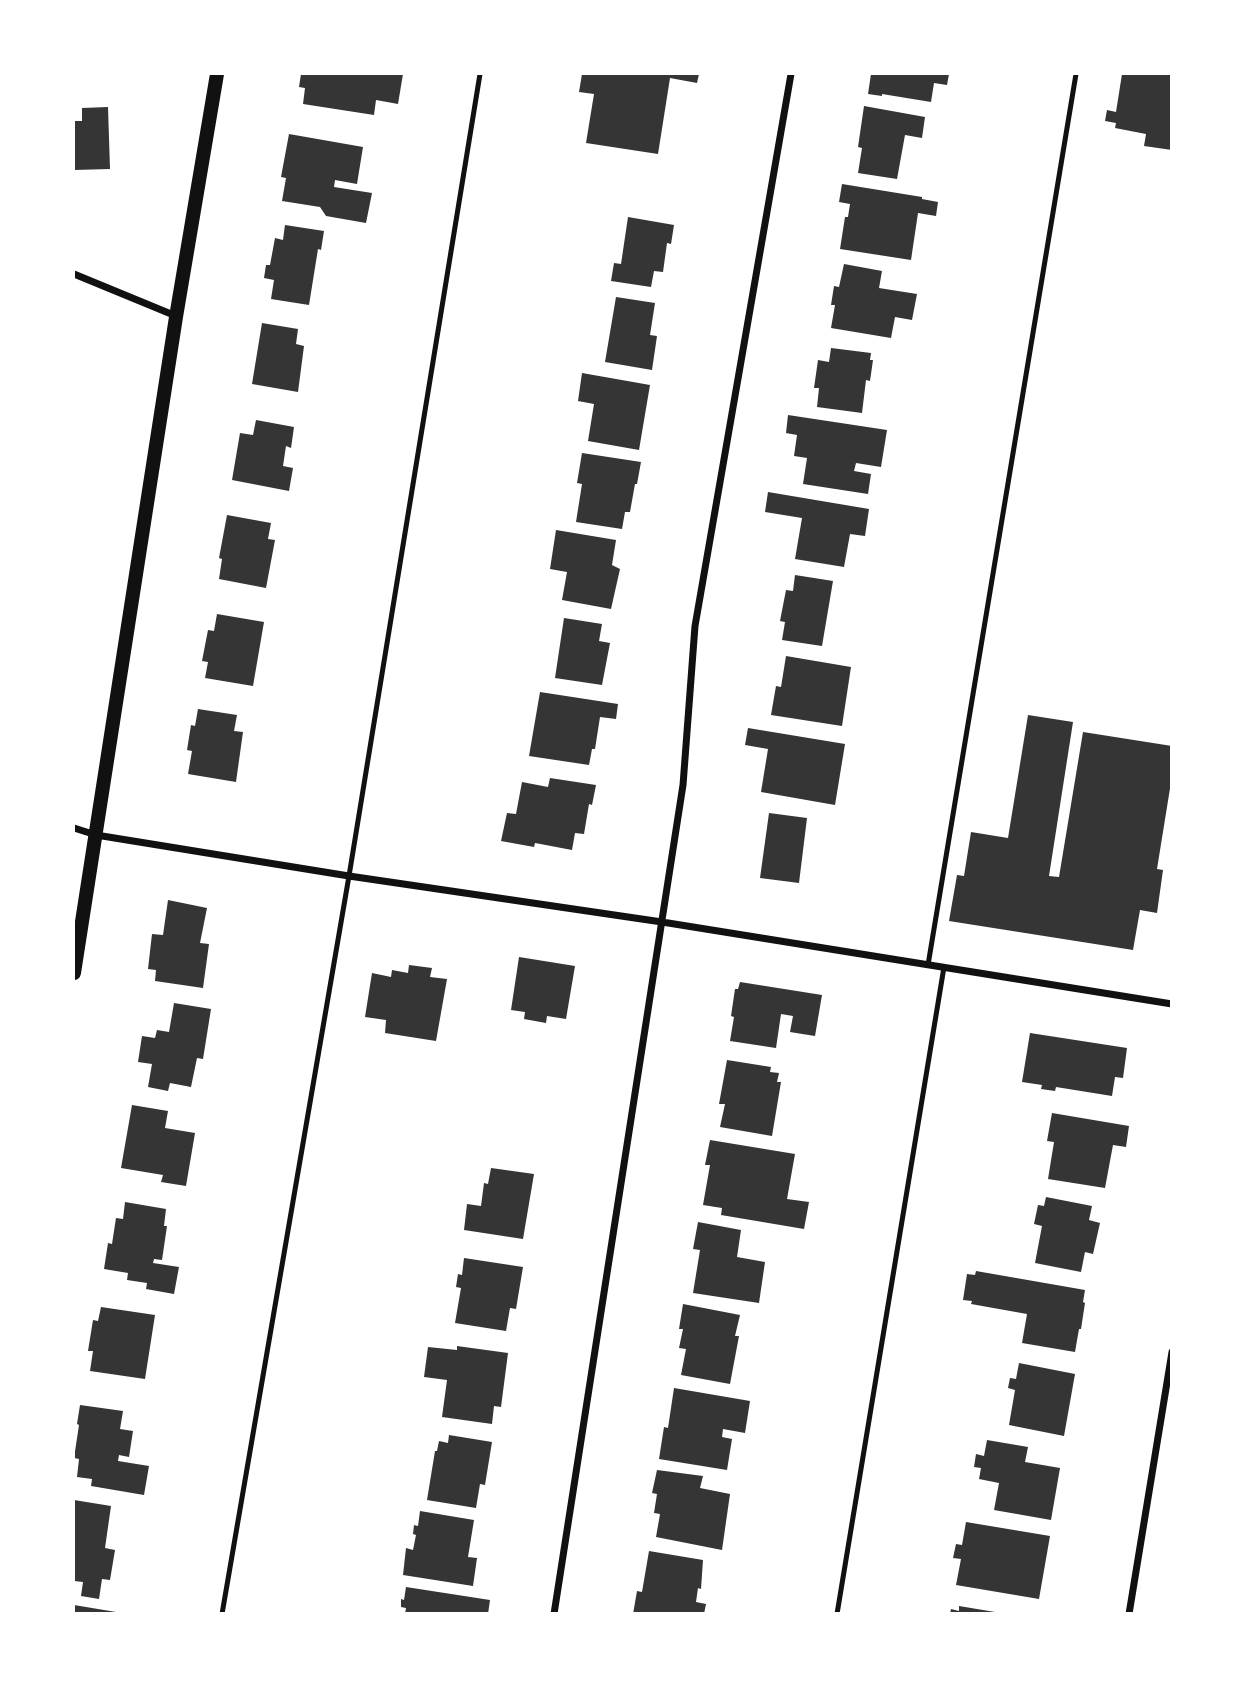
<!DOCTYPE html>
<style>
body{margin:0}
#map{position:relative;width:1245px;height:1687px;overflow:hidden;background:#fff;font-family:"Noto Serif",serif}
canvas{display:block}
.frame{position:absolute;inset:0;border:75px solid #fff;pointer-events:none}
</style>
<div id="map">
<canvas width="1245" height="1687"></canvas>
<div class="frame"></div>
</div>
<script>
const ctx = document.querySelector('canvas').getContext('2d');
ctx.lineJoin = 'round';
function fillPath(path, color) { ctx.fillStyle = color; ctx.fill(path, 'evenodd'); }
function stroke(path, color, width, dash) { ctx.strokeStyle = color; ctx.lineWidth = width; ctx.lineCap = dash ? 'butt' : 'round'; ctx.setLineDash(dash || []); ctx.stroke(path); }
fillPath(new Path2D(`
 M301,74h102l-5,30 -22,-4 -2,15 -71,-11 2,-16 -6,-1z
 M582,74h117l-2,9 -27,-5 -12,76 -72,-11 8,-49 -15,-2z
 M871,74h78l-2,11 -13,-2 -3,19 -49,-8v2l-14,-2z
 M1122,74h50v76l-28,-4 2,-12 -31,-6 1,-5 -11,-2 2,-11 9,2z
 M864,106l61,11 -3,21 -17,-3 -8,44 -39,-6 4,-25 -4,-1z
 M108,107l2,62 -36,1v-49h8v-13z
 M289,134l74,13 -6,37 -22,-4 -1,7 38,6 -6,30 -40,-7 -6,-9 -38,-6 4,-23 -5,-1z
 M842,184l80,13v2l16,3 -2,14 -18,-3 -7,47 -71,-11 5,-32h3l2,-13 -11,-2z
 M628,217l46,8 -3,19 -4,-1 -4,29 -9,-1 -3,16 -40,-6 3,-18 7,1z
 M285,225l39,6 -3,19 -3,-1 -9,56 -38,-6 3,-19 -10,-2 2,-13h4l5,-27 8,2z
 M844,264l38,7 -3,17 38,6 -5,26 -17,-3 -4,21 -60,-10 4,-23h-4l3,-19 5,1z
 M616,297l39,6 -5,32 7,1 -5,34 -47,-8z
 M262,323l36,6 -2,15 8,2 -6,46 -46,-8z
 M831,348l40,5 -1,7h3l-3,21 -4,-1 -4,33 -45,-6 2,-19h-5l4,-28 11,2z
 M582,373l68,12 -11,65 -51,-9 6,-37 -16,-3z
 M788,415l99,15 -6,37 -25,-4 -2,8 17,3 -3,20 -65,-10 4,-26 -13,-2 3,-21 -11,-2z
 M256,420l38,7 -3,21 -5,-2 -3,20 10,2 -4,23 -57,-11 8,-47 13,2z
 M582,453l59,9 -4,22h-2l-5,28h-5l-3,17 -46,-7 6,-38 -5,-1z
 M768,492l101,17 -4,27 -15,-2 -6,33 -49,-8 7,-41 -37,-6z
 M227,515l44,8 -3,16 7,1 -9,48 -47,-9 3,-20 -3,-1z
 M556,530l60,10 -4,25 8,4 -9,40 -49,-9 5,-28 -17,-3z
 M795,575l38,6 -11,65 -40,-6 3,-18 -5,-1 6,-31 7,1z
 M217,614l47,8 -11,64 -48,-8 3,-16 -6,-1 6,-31 6,1z
 M564,618l38,6 -3,17 11,2 -8,42 -47,-7z
 M786,656l65,11 -9,59 -71,-11 5,-29 5,1z
 M540,692l78,12 -2,15 -16,-2 -5,32h-3l-3,16 -60,-9z
 M198,709l39,6 -3,16 9,1 -7,50 -48,-8 4,-23 -5,-1 4,-25 4,1z
 M1028,715l45,7 -24,154 10,1 24,-145 89,14v30l-15,93 6,1 -6,43 -17,-3 -7,40 -184,-29 8,-46 7,1 7,-44 37,6z
 M748,728l97,16 -10,61 -74,-13 7,-43 -23,-4z
 M550,778l46,7 -4,20 -3,-1 -5,30 -9,-1 -3,17 -37,-7 -1,4 -33,-6 6,-28 9,1 6,-32 26,5z
 M769,813l38,5 -8,65 -39,-5z
 M168,900l39,8 -7,35 9,1 -6,44 -48,-7 1,-11 -8,-1 4,-35 11,1z
 M519,957l56,9 -9,53 -19,-3 -1,7 -22,-4 1,-7 -14,-2z
 M409,965l23,3 -2,9 17,2 -11,62 -51,-8 1,-13 -21,-3 7,-44 19,4 1,-7 16,3z
 M740,982l82,13 -7,41 -25,-4 3,-16 -12,-2 -5,34 -46,-7 4,-24 -3,-1 4,-27h3z
 M174,1003l37,6 -8,50 -6,-1 -6,29 -21,-4 -2,8 -20,-4 4,-23 -14,-2 4,-26 13,2 2,-8 12,2z
 M1030,1033l97,15 -4,30 -8,-1 -3,19 -56,-9 -1,4 -14,-2 1,-4 -20,-3z
 M727,1060l44,7 -1,5 9,1 -2,9h4l-9,54 -52,-9 5,-23h-6z
 M132,1105l36,6 -3,17 30,5 -9,53 -25,-4 2,-7 -42,-7z
 M1052,1113l77,13 -3,21 -13,-2 -8,43 -57,-9 6,-37 -7,-1z
 M710,1140l85,14 -8,45 22,3 -5,27 -83,-14 1,-7 -19,-3 7,-40h-5z
 M491,1168l43,6 -11,65 -59,-9 3,-26 14,2 3,-23 4,1z
 M1046,1197l46,9 -3,14 11,3 -7,31 -8,-2 -4,20 -46,-9 7,-37 -8,-2 4,-19 6,1z
 M125,1202l41,7 -2,17h3l-5,34 -8,-1 -1,4 26,4 -5,27 -28,-5 1,-6 -20,-3 1,-7 -24,-4 4,-26 4,1 4,-26 7,1z
 M698,1222l43,8 -4,27 28,5 -6,41 -66,-10 7,-43 -7,-1z
 M464,1258l59,9 -7,42 -6,-1 -4,23 -51,-8 6,-35 -5,-1 2,-13 4,1z
 M976,1271l109,19 -2,12 2,1 -4,26h-2l-4,23 -53,-9 5,-29 -56,-10 1,-3 -9,-1 4,-26 8,1z
 M683,1304l57,11 -5,21h4l-9,48 -49,-9 5,-26 -7,-1 4,-19h-4z
 M101,1307l54,8 -10,64 -55,-8 3,-20h-5l5,-31 5,1z
 M457,1346l51,7 -7,54 -7,-1 -2,18 -50,-7 5,-37 -23,-3 4,-30 29,3z
 M1019,1363l56,11 -11,62 -55,-11 6,-35 -7,-2 2,-10 6,1z
 M674,1388l76,13 -5,32 -22,-4 -1,8 10,2 -5,31 -68,-11 5,-32 4,1z
 M80,1405l43,6 -3,18 13,2 -4,26 -10,-2 -1,6 31,5 -5,29 -53,-9 1,-7 -15,-2 2,-18 -5,-1 5,-33 -2,-1z
 M449,1435l43,7 -7,43 -5,-1 -4,24 -49,-8 8,-49h2l2,-10 9,2z
 M987,1440l41,7 -3,15 35,6 -9,52 -57,-10 5,-27 -20,-4 2,-11 -7,-1 2,-13 8,2z
 M657,1470l46,6 -3,12 30,6 -8,56 -66,-13 4,-23 -6,-1 3,-19 -5,-1z
 M74,1500l37,6 -6,42 10,2 -5,30 -8,-1 -3,20 -18,-3 2,-14 -9,-1z
 M420,1511l54,9 -6,37 9,1 -4,28 -70,-11 3,-27 7,2 3,-15 -3,-1 1,-9 4,1z
 M966,1522l84,14 -11,63 -83,-14 5,-26 -8,-1 3,-14 6,1z
 M649,1551l54,9 -2,29 -3,-1 -2,14 10,2 -2,10h-71l4,-23 5,1z
 M406,1587l84,13 -2,14h-83l1,-6 -5,-1v-8l3,1z
 M74,1605l42,7v2h-42z
 M959,1606l36,6v2h-45l1,-5 8,2z`), '#353535');
stroke(new Path2D(`
 M928,965l148,-891
 M222,1614l127,-738 131,-802
 M837,1614l107,-647`), '#111', 5);
stroke(new Path2D(`
 M74,274l102,42
 M74,828l22,7 253,41 313,46 510,82
 M554,1614l129,-829 12,-159 96,-552
 M1129,1614l43,-262`), '#111', 7);
stroke(new Path2D(`
 M74,973l102,-656 41,-243`), '#111', 14);
</script>
